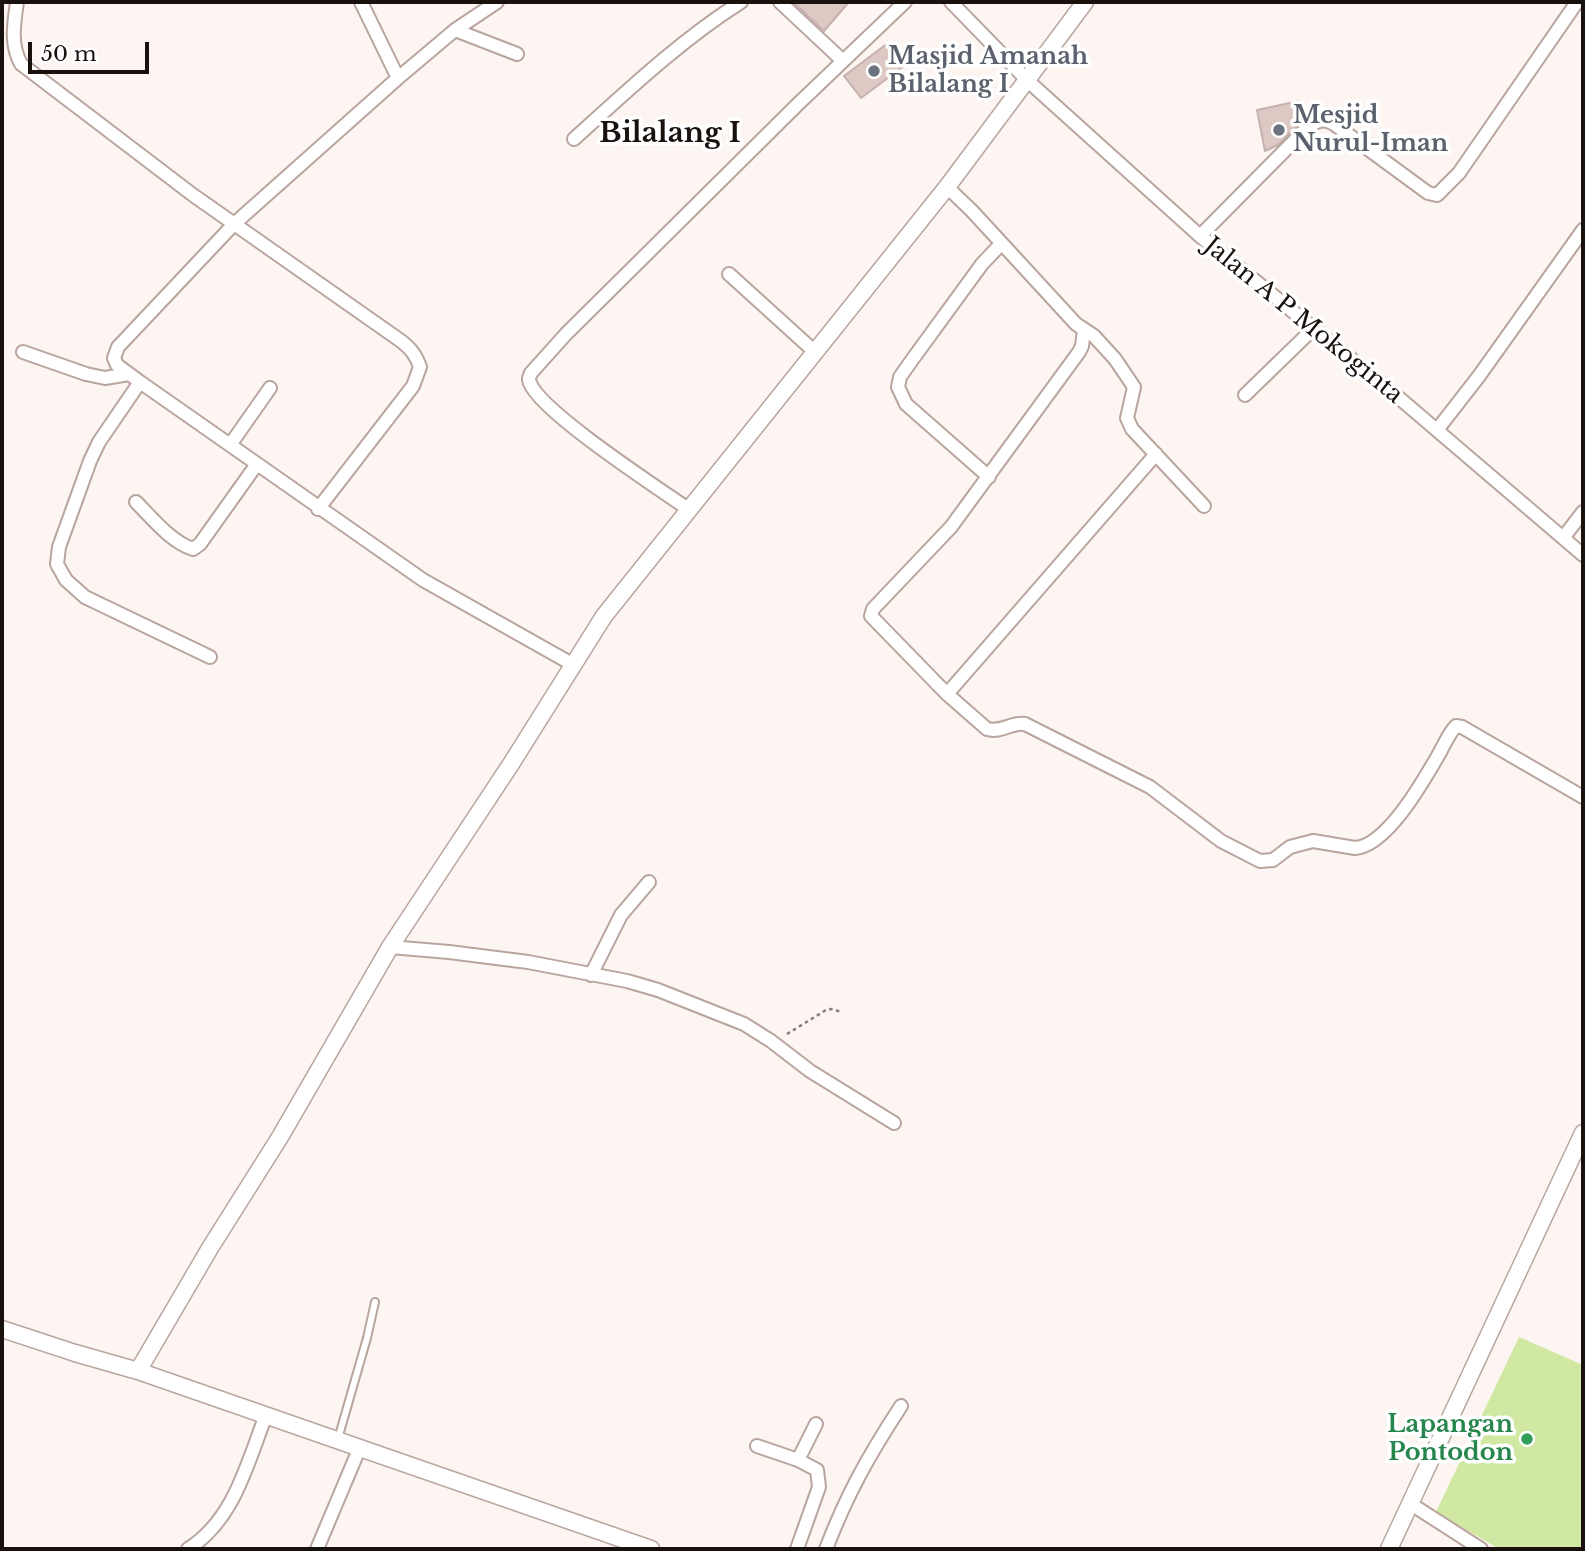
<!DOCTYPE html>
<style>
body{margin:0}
#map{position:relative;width:1585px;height:1551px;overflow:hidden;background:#fdf5f2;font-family:"Libre Baskerville",serif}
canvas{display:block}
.frame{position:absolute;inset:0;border:4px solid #18110e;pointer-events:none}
.scale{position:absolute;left:28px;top:42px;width:121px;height:32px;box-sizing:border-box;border:4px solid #18110e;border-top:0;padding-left:9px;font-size:21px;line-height:24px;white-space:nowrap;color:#18110e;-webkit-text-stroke:5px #fff;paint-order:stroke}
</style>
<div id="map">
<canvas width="1585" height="1551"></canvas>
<div class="frame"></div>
<div class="scale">50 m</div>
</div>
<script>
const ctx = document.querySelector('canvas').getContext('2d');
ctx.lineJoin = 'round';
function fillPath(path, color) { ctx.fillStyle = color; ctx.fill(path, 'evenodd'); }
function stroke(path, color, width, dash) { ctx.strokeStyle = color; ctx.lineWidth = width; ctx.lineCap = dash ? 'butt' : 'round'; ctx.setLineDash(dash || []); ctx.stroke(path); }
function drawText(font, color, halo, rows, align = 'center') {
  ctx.font = font + ' "Libre Baskerville",serif'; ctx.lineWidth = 7; ctx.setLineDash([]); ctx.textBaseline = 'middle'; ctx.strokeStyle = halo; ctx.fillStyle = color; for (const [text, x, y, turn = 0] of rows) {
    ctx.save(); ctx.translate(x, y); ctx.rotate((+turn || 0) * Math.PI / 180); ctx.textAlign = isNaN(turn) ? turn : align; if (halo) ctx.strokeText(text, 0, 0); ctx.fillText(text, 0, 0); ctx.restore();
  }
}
fillPath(new Path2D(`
 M1519,1337l64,28v184h-84l-63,-37z`), '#d0e8a2');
const building = new Path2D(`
 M793,2h56l-25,29z
 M888,43l16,23 -43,32 -17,-22z
 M1299,101l4,19 -25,25 -13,6 -8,-41z`);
fillPath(building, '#dec8c4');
stroke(building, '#c7b1ae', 2);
const service = new Path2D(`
 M338,1439l29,-101 8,-36`);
const minor = new Path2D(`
 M17,2c-3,22 -7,42 4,62l172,131 208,146c10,8 15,14 19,26l-7,19 -95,123
 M361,2l37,76
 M497,2l-42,28 -57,48 -164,146 -116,123 -4,11 3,7 23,17 283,198 149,84
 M780,2l63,59
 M951,2l77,79 172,155 198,161 185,158
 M455,30l62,24
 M574,139c53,-48 107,-99 167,-137
 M947,187l25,24 104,113 18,12 21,23 19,28 -7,31 5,11 72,77
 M1200,236l109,-110c10,-6 15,-8 25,-2l94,69 9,2 22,-22 118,-171
 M729,274l86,78
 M1084,330l-2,16 -3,6 -128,175 -78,82 -2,7 76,78 40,35c15,4 24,-7 38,-5l125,63 71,54 39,20 13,-1 17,-13 23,-6 42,7c32,-2 69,-68 84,-94 5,-9 10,-21 17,-28l6,1 121,70
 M23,352l63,22 19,4 24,-4
 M140,382l-41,60 -9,19 -31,86 -2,17 9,16 19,17 125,60
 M1245,395l68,-66
 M1437,430l42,-54 104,-146
 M230,445l40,-57
 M989,477l-83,-73 -8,-17 2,-10 12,-17 70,-96 19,-20
 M136,502c16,16 35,40 57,47l7,-5 57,-80
 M688,509c-30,-21 -147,-97 -158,-126 -2,-5 -1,-5 1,-10l35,-39 231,-229 108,-103
 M1563,538l20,-26
 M947,694l209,-240
 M390,947l59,5 79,10 99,19 31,9 86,34 27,17 39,30 84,52
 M591,975l30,-60 28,-33
 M757,1446l41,14
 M1411,1504l70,45
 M188,1549c46,-29 59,-85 78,-134
 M317,1549l43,-102
 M797,1549l22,-62 -2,-17 -19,-10 18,-36
 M826,1549c21,-55 43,-94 75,-143`);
const tertiary = new Path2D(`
 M2,1329l73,24 63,18 513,178
 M138,1371l72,-123 70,-111 110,-190 121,-183 93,-148 343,-429 138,-185
 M1389,1549l194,-416`);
stroke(service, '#b9a59e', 10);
stroke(minor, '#b9a59e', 16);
stroke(tertiary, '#b9a59e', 19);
stroke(new Path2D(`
 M787,1034l39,-24 5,-1 11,3`), '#877f7c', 2.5, [3.5, 3.5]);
stroke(service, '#fff', 6);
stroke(minor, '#fff', 12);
stroke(tertiary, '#fff', 16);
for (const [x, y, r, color] of [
 [874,71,7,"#6b7280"],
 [1279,130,7,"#6b7280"],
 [1527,1439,7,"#2e9e5b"]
]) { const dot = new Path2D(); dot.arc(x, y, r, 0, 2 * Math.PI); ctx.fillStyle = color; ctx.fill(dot); stroke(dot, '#fff', 2.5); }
drawText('bold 24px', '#5b616d', '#fff', [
 ["Masjid Amanah",888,57],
 ["Bilalang I",888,85],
 ["Mesjid",1293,116],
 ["Nurul-Iman",1293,144]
], 'left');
drawText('24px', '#18110e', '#fff', [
 ["Jalan A P Mokoginta",1303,321,39]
]);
drawText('bold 24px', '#27864d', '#fff', [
 ["Lapangan",1513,1425],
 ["Pontodon",1513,1453]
], 'right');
drawText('bold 28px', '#18110e', '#fff', [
 ["Bilalang I",670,134]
]);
</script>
